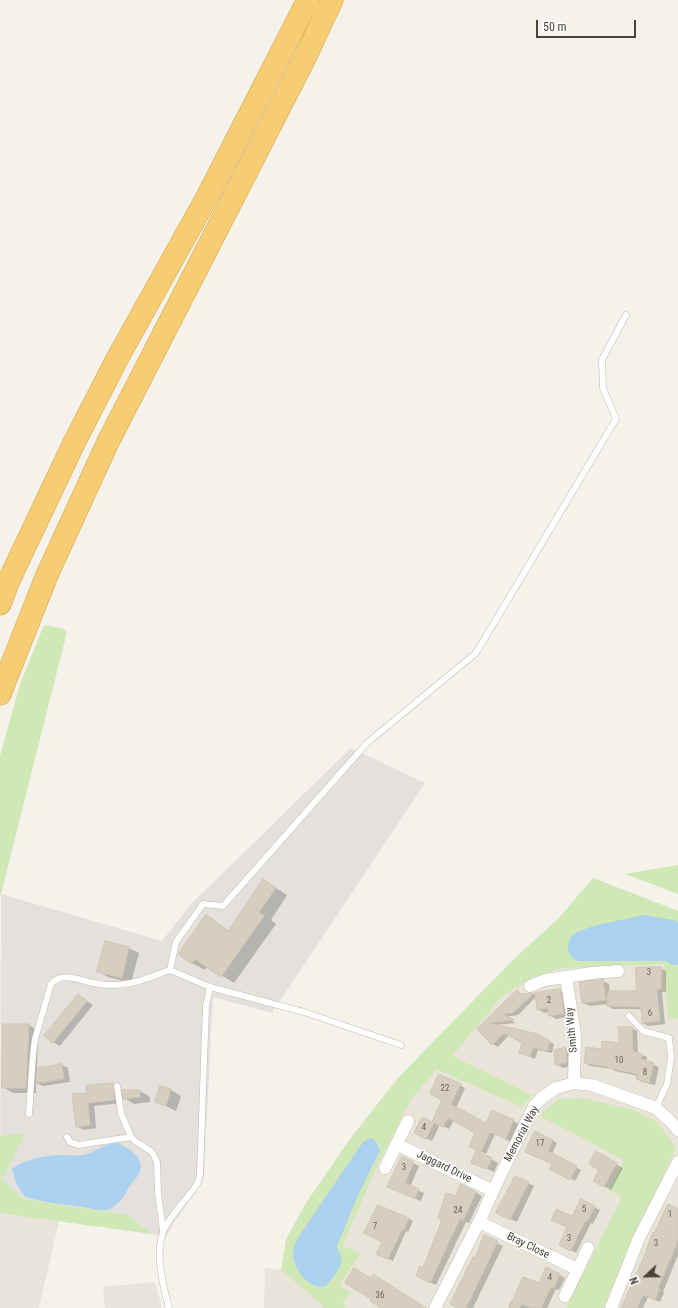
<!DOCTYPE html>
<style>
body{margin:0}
#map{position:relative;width:678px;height:1308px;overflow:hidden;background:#f5f2eb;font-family:"Roboto Condensed",sans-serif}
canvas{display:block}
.north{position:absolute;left:626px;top:1256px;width:40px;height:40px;-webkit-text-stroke:3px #fff;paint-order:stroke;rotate:248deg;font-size:11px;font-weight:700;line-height:16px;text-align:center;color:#494339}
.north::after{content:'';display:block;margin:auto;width:14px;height:18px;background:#494339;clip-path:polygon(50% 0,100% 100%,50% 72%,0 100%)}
.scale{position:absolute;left:536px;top:20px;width:100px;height:18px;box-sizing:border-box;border:2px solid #494339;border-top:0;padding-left:5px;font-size:12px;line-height:14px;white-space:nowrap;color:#494339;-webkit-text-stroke:3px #fff;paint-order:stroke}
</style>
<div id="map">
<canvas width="678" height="1308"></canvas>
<div class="north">N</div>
<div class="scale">50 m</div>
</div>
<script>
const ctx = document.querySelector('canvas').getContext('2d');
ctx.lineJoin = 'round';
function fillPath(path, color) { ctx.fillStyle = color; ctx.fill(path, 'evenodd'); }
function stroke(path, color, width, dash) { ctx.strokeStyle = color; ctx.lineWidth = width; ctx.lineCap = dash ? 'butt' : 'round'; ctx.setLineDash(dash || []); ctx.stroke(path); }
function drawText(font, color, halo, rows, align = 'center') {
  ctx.font = font + ' "Roboto Condensed",sans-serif'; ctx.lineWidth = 3; ctx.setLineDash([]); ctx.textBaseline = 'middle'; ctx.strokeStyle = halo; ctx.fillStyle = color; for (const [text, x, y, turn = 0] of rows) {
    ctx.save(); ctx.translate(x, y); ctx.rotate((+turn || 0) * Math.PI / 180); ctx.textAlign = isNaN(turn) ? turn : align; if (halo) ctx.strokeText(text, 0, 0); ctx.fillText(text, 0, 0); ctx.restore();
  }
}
fillPath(new Path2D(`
 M593,878l85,33v397h-414l1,-40 16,2 5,-30 18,-34 46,-67 48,-61 115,-118 46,-42z
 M0,1213l59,8 -20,87h-39z
 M155,1282l7,26h-57l-2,-21z`), '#e8e4d9');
fillPath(new Path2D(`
 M351,748l74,35 -153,230 -59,-16 -9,178 -2,8 -29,41 -7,14 -14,-4 -152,-21 1,-319 161,47 29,-37z`), '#e4e1dc');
fillPath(new Path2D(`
 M44,625l17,3 6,4 -67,266v-142l20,-72z
 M678,865v29l-53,-20z
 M593,878l85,33v108l-10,-1 -4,-54 -103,4 -30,10 -29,18 -50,60 80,39 -10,12 -86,-38 -26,32 -32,63 -36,82 18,7 -21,33 11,6 -8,11 6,5h-22l-45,-38 5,-30 18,-34 46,-67 48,-61 115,-118 46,-42z
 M583,1098l51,12 23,12 19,26 -52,111 -21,49h-37l56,-111 -13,-7 15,-30 -86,-45 22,-16z
 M25,1133l-23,46 21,20 104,16 25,19 -152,-21v-77z`), '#d0e7b6');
fillPath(new Path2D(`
 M644,915l29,5 5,3v42h-6l-6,-4h-88c-6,-3 -10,-7 -10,-14 0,-4 1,-8 4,-11 9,-10 57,-17 72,-21z
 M371,1138l6,5 3,7 -25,52 -18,44 5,15 -6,13 -10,12c-3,1 -7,1 -10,0 -14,-5 -26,-23 -22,-39 1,-4 5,-10 7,-14l62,-91z
 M117,1143c11,4 28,15 23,28 -2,6 -8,12 -12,18 -4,8 -12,19 -21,21 -6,1 -13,-1 -18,-2 -21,-3 -43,-5 -64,-11l-8,-12 -5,-16c12,-10 32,-13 48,-14 7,0 14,1 22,0 13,-2 21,-11 35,-12z`), '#abd1ee');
fillPath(new Path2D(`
 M263,880l24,15 -16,25 5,4 -42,59 -27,-17 -2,4 -13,-7 14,-47 23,15z
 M106,942l23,6 10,5 -8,30 -23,-6 -10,-6z
 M661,968l5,3v21h-4l3,32 -17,2 -5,-3 -1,-14h-29l-5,-3v-2l-18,2 -7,-3 20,-22 6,3 1,8h27z
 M517,991l6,4 11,-1 2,1 24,-4 7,3 3,23 -14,2 -7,-4v-3l-5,1 -6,-4 -2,-12 -18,18 -13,2 11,6 -21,2 43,10 16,9 -2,9 -14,-3 -3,9 -15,-7 3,-9 -14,-8 -11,12 -5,-3 -15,-15z
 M78,995l15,10 -33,41 -7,-4z
 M29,1025l9,6 -1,38 25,-4 6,3 2,14 -27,4 -7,-3v10h-23l-10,-6z
 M632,1028l5,3 1,22 9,4 -1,5 13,5 -4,18 -13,-3 -5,-3 1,-3 -23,-5 -3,-2 -22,-3 -5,-3 17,-13 18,-6z
 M566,1049l6,4 1,13 -10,2 -7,-4z
 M113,1084l6,4 2,15 -27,3 2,22 -13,2 -6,-4 11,-32z
 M460,1085l5,3 -9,20 31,17 6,-13 26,12 -8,18 -16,-8 -9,20 -10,-5 1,-16 -23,-13 -5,9 -9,-4 -8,16 -12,-5 12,-13z
 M161,1087l10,3 10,6 -5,15 -20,-10z
 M140,1091l10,6v5l-16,2 -10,-6z
 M552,1140l5,3 -5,11 29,16 -6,11 -24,-13 2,-4 -22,-10z
 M596,1153l27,15 -12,22 -17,-9 6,-11z
 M402,1158l17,8 -9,21 14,6 -3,8 -27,-11z
 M491,1159l7,4 -4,9 -22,-10z
 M528,1183l6,3 -17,36 -20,-9z
 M462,1185l20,11 -13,27 -3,-1 -30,63 -13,-6 1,-10 31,-72z
 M594,1207l6,3 -7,14 -2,-1 -15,30 -10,-5 2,-21 4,-9z
 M678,1210v45l-15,37 1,1 -4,9 -12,-5 -5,11h-16z
 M409,1219l4,2 -5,11 -2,-1 -13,30 -11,-5z
 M484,1237l19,9 -30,62h-14l16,-48z
 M547,1268l18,10 -6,12 -3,-1 -9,19h-39l3,-7 2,1 26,-18z`), '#0003');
const building = new Path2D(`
 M263,879l13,9 -17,24 5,4 -43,61 -26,-18 -3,5 -14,-10 28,-40 22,17z
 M105,941l24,6 -7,31 -25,-6z
 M636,967h26l-1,22h-4l3,32 -18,2 -1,-16 -34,-1 1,-15h28z
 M603,980l3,20 -24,3 -3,-21z
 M560,989l4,25 -16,2v-8l-11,2 -2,-17z
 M517,990l4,4 13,-1 -21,20 -10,1 11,6 -25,3 49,11 12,7 -3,10 -14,-3 -3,9 -11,-4 3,-10 -18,-10 -12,12 -15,-16z
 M78,994l9,7 -34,42 -9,-7z
 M3,1024h26l-3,64h-24z
 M618,1027h14l1,24 9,3 -1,5 13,4 -5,20 -13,-4 1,-5 -28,-6v-1l-25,-4 2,-16 15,2 1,-8 17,2z
 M566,1048l1,15 -12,2 -1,-15z
 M62,1064l2,15 -28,4 1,-15z
 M439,1074l22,10 -10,20 35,19 6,-13 22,10 -8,19 -16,-7 -9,20 -12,-5 6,-14 -27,-15 -5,9 -9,-4 -8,16 -12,-6 8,-16 10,5 10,-22 -12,-6z
 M113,1083l2,17 -27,3 2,22 -14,2 -4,-33 15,-1 -1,-7z
 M160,1086l11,3 -5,17 -11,-4z
 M122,1090h18v7l-17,2z
 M535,1131l18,9 -5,11 29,15 -7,14 -21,-11 3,-5 -27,-12z
 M476,1151l16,7 -5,11 -16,-6z
 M596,1151l21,12 -13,24 -11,-6 6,-11 -10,-6z
 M402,1156l12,6 -9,21 14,6 -4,10 -28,-12z
 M515,1176l14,6 -19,38 -14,-7z
 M461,1184l15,8 -13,29 -3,-2 -30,64 -14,-7 4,-10 3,2 19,-48 -4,-2 8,-25 9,3z
 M581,1199l14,7 -8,16 -2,-1 -14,30 -12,-6 8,-18 -16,-7 5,-11 16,7z
 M668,1204l10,5v32l-20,47 2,1 -5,11 -12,-5 -6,13h-16l26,-58h-1l7,-18 1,1z
 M378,1205l31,13 -5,12h-2l-14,29 -12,-5 6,-12 -18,-9z
 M484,1235l14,6 -32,67h-8l-8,-4 23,-47 2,1z
 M546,1267l14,7 -6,14 -3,-1 -10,21h-10l-9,-4 -2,4h-11l14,-31 16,6z
 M354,1268l17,10 2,-4 53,34h-45l-11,-7 1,-2 -26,-16z`);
fillPath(building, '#d6cec1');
stroke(building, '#d0c6b4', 1);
const lane = new Path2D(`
 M629,1016l14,15 26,7 2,19 -4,27 -11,24
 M401,1045l-97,-33 -94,-25 -40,-17 6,-28 27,-38 20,2 144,-163 109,-90 140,-234 -13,-31 -1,-28 24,-45
 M117,1086l4,27 10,24 4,4 17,11 5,10 1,31 5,37
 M29,1114l4,-59 2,-16 16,-55c12,-14 31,-2 48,0 28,4 46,-5 71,-14
 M67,1137l3,5 8,3 53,-8
 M169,1308c-6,-22 -14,-54 -6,-76 3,-9 11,-18 17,-26 5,-7 14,-16 18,-24 1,-3 2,-7 2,-9l6,-167 4,-19`);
const street = new Path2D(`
 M566,977l9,57 -1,49
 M530,986l15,-6 47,-7 26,-2
 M396,1144l97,47
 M385,1168l23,-47
 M479,1222l98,47
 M565,1296l23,-48
 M435,1308l44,-86 14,-31 41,-85 9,-9 13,-9 18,-5 18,2 64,23 15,14 7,8
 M611,1308l28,-70 39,-76`);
const highway = new Path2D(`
 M0,604l9,-24 65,-137 43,-84 89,-160 102,-199
 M0,694l47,-119 61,-133 198,-386 26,-56`);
stroke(lane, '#c0baad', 7);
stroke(street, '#c0baad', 13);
stroke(highway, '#d7a242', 23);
stroke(lane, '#fff', 6);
stroke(street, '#fff', 12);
stroke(highway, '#f7cd73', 22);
drawText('9px', '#6c665b', null, [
 ["3",649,973],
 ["2",549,1001],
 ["6",650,1014],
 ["10",619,1061],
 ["8",645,1073],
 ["22",445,1089],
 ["4",424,1128],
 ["17",540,1144],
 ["3",404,1168],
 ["5",584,1210],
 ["24",458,1211],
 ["1",670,1215],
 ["7",375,1227],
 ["3",569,1239],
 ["3",656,1244],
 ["4",550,1278],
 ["36",380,1296]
]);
drawText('11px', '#494339', '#fff', [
 ["Smith Way",572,1030,-95],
 ["Memorial Way",522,1134,-62],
 ["Jaggard Drive",444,1167,26],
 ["Bray Close",528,1246,26]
]);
</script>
